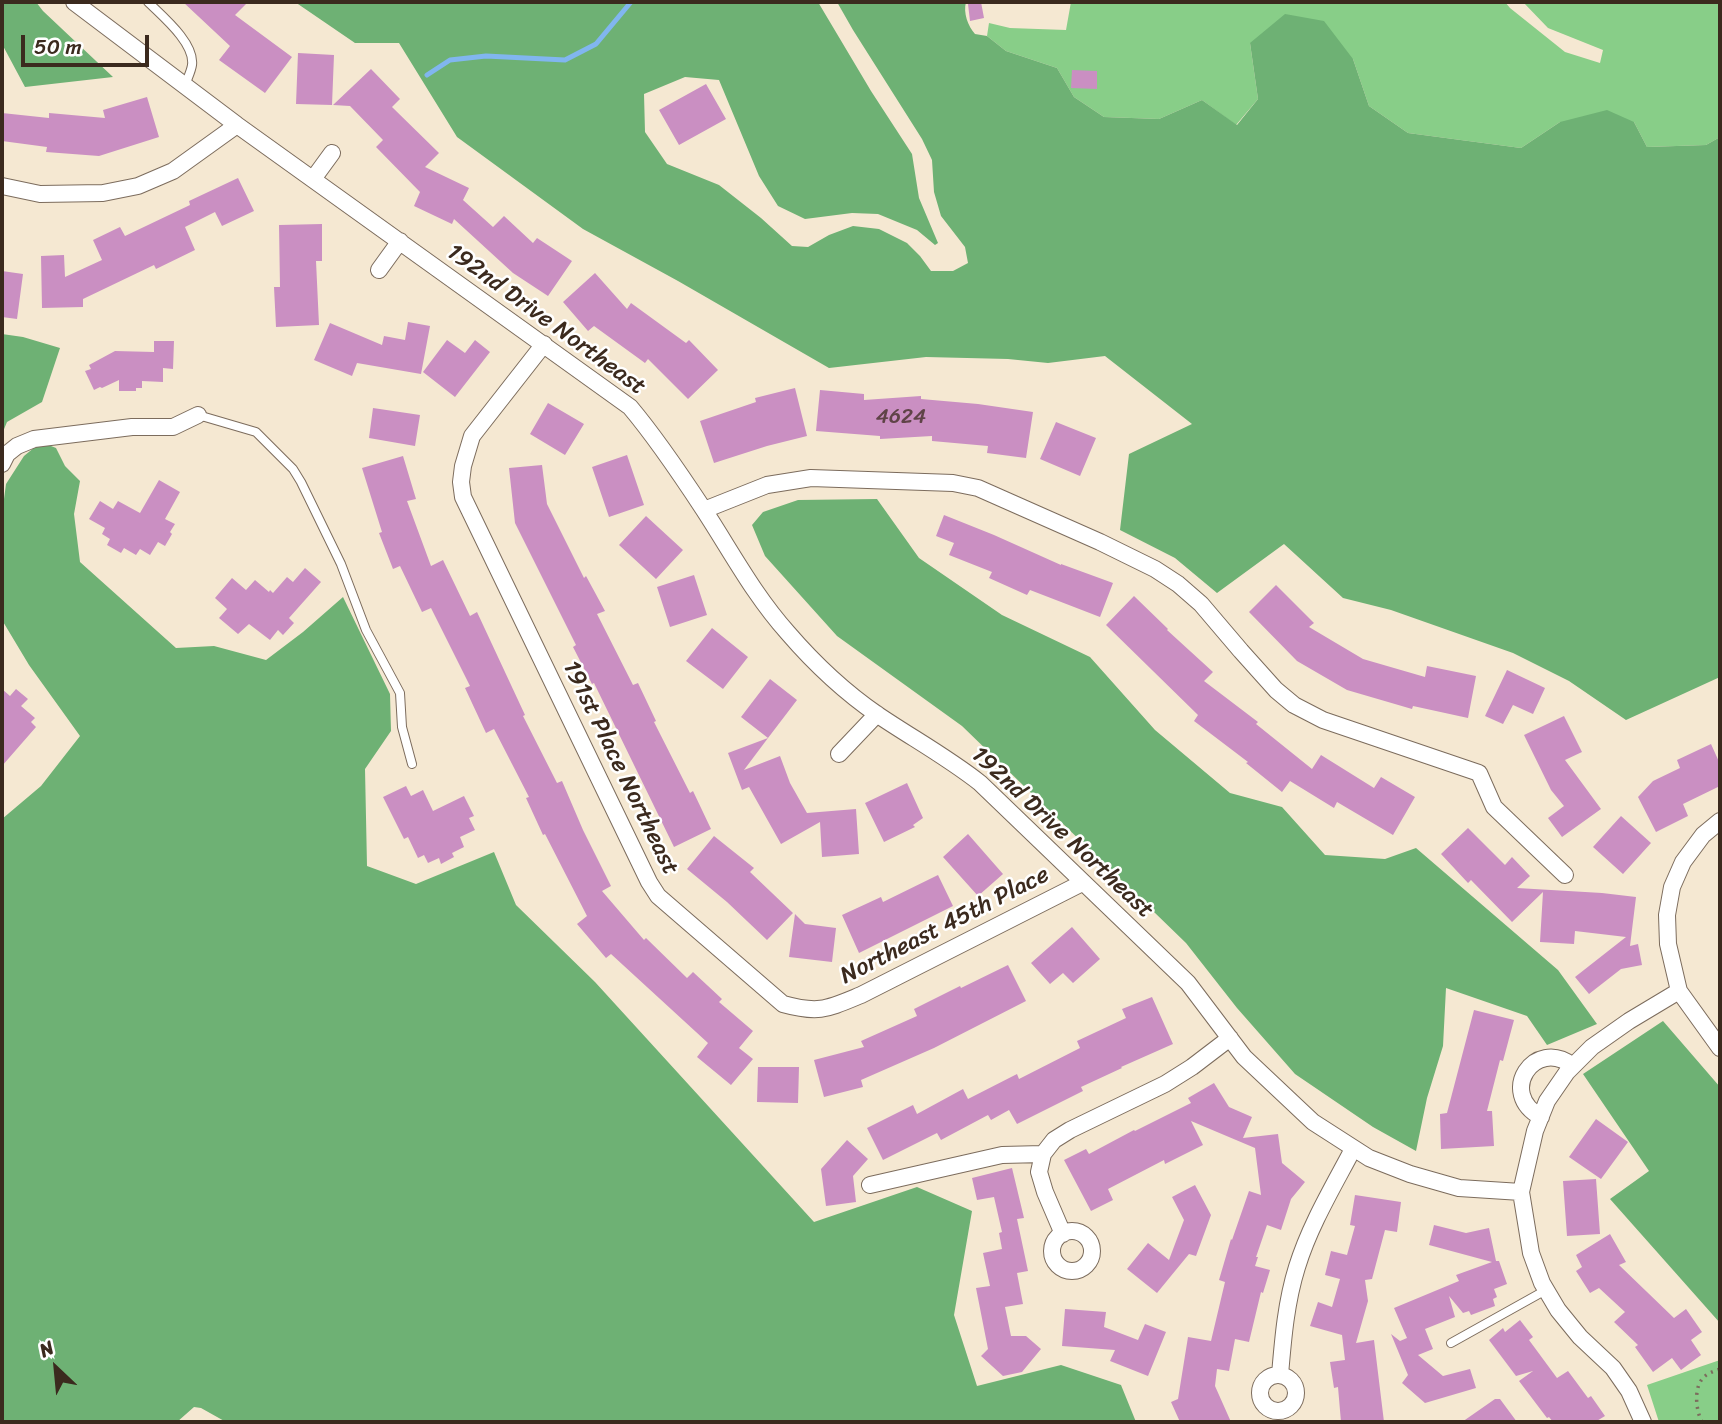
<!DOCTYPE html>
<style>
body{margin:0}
#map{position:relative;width:1722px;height:1424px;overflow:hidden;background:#f5e8d2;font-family:Sriracha,sans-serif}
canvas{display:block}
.frame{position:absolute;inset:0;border:4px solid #3b2a1e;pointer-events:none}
.north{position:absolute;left:21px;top:1333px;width:70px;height:70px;-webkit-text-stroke:5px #fff;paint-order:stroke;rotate:334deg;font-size:19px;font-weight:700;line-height:28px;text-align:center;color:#3b2a1e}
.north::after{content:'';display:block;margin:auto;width:24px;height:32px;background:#3b2a1e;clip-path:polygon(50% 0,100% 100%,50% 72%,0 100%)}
.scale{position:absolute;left:21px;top:35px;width:128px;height:32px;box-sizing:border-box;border:4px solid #3b2a1e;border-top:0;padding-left:9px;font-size:21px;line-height:24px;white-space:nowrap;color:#3b2a1e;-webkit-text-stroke:5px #fff;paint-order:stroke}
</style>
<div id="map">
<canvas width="1722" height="1424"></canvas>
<div class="frame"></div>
<div class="north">N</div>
<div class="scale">50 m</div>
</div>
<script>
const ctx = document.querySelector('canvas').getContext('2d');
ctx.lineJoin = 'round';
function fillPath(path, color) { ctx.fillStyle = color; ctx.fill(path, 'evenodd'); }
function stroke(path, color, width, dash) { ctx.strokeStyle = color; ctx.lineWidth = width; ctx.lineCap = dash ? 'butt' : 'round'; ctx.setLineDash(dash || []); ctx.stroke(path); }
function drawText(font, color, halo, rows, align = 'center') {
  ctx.font = font + ' Sriracha,sans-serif'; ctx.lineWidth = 5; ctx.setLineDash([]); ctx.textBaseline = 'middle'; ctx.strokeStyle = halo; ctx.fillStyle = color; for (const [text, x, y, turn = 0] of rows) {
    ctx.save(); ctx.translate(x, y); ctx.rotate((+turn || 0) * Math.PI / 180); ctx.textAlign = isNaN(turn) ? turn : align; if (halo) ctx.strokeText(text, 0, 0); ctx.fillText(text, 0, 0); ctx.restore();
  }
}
fillPath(new Path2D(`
 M1071,2h434l5,6 55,44 35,11 3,-13 -55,-22 -25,-26h197v135l-14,8 -59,2 -13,-25h-74l-39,26 -113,-15 -39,-27 -16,-47 -103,-16 8,56 -22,26 -34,-25 -43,19 -55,-2 -30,-20 -17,-29 -51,-17 -19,-15 2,-13 21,5 56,2z
 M1720,1360v62h-61l-12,-37z`), '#88ce88');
fillPath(new Path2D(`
 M2,2h34l7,9 70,66 -88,10 -23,-43z
 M295,2h523l53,89 41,63 7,44 19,45 -3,2 -18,-15 -39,-16 -26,-1 -47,6 -27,-13 -19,-30 -40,-96 -34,-3 -41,17 1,38 22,32 52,21 42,33 31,28 16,1 21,-12 24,-9 26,3 28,14 13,13 11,15h22l15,-8 -3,-16 -24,-31 -7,-24 -2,-32 -10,-21 -69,-109 -16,-28h129c-3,11 2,24 9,32l12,2 19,15 51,17 17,29 30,20 55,2 43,-19 35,25 21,-26 -8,-56 35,-29 39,7 29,38 16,47 39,27 113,15 39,-26 47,-12 27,12 13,25 59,-2 14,-8v540l-94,43 -57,-39 -56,-28 -122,-43 -48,-12 -59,-54 -67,49 -42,-35 -55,-28 9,-76 63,-30 -87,-68 -57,7 -40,-4 -82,-2 -97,11 -151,-87 -95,-52 -126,-92 -58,-94h-44z
 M2,334l21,3 37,11 -18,54 -35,20 -5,12z
 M41,442l15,6 9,18 15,15 -6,33 6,48 96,86 38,-2 52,14 37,-28 40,-35 47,97 1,37 -26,38 2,97 49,18 78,-32 22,53 79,77 219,240 103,-35 55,24 -18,104 23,71 84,-21 60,20 15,37h-910l-25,-14 -7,-1 -17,15h-175v-603l39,-33 39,-50 -51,-71 -27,-45v-106l4,-30 18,-28z
 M877,499l42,59 83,57 88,42 65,73 75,63 52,14 43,48 60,4 31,-11 142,122 39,54 -50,21 -20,-29 -81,-28 -3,58 -16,52 -11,53 -43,-24 -78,-53 -58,-66 -51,-65 -224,-217 -125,-90 -72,-80 -13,-31 11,-13 35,-12z
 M1663,1021l57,66v236l-110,-124 39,-28 -66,-97z`), '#6eb174');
stroke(new Path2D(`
 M427,75l23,-15 36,-4 79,4 31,-16 35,-42`), '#81b6ef', 5);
fillPath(new Path2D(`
 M183,2h65l-13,13 57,42 -27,36 -46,-33 11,-14z
 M981,2l3,16 -14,3 -2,-17z
 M298,53l36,2 -2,50 -36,-1z
 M371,69l29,30 -8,8 47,46 -14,14 44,21 -6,12 30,27 11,-11 29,27 4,-5 35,23 -24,35 -35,-23 -59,-54 -2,5 -38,-18 6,-14 -44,-45 7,-7 -33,-34 -17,-1z
 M1072,70l25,1v18l-26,-1z
 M706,84l20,35 -47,26 -20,-35z
 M147,97l12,40 -60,19 -53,-4 1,-5 -45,-6v-28l47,5v-5l56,5 -2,-8z
 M238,178l16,33 -32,15 -7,-14 -30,15 10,23 -39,19 -2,-4 -71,34v8l-41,1 -1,-52 23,-1 1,22 37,-17 -9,-20 27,-13 5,9 65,-31 -1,-4z
 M322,224v37h-6l3,64 -43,2 -2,-40h6l-1,-62z
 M2,271l21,3 -6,45 -15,-2z
 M595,273l32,36 4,-6 55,40 3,-3 29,30 -30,29 -40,-40 -3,4 -51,-37 -6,5 -25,-29z
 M408,322l22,4 -9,48 -64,-11 -5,13 -38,-16 16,-37 52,22 2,-9 21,4z
 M447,340l18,13 10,-13 15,12 -35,45 -32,-25z
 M154,341h20l-1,28 -10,-1v14l-21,-1v7h-6v3h-17v-11l-17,8 -2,-1 -6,3 -9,-19 6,-2 -2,-4 26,-14 39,1z
 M795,388l12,48 -40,10 -53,17 -14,-42 56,-19 -1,-4z
 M820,390l44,4v6l57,-4v3l57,5 55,8 -7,46 -39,-5 1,-7 -56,-5v-5l-52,3v-3l-64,-5z
 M548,403l36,21 -19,31 -35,-21z
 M373,408l47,7 -5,31 -46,-8z
 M1056,422l40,16 -16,38 -40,-17z
 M627,455l17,50 -35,12 -17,-50z
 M403,456l13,43 -9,2 24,65 12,-6 27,56 7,-4 48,103 -2,1 34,67 5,-2 21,49 28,56 -9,5 42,49 2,-2 41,40 6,-6 29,27 -3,3 34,29 -14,17 14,11 -22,26 -34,-28 11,-14 -97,-89 -5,4 -29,-34 10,-8 -42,-82 -2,1 -17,-37 3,-1 -35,-68 -8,4 -21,-45 5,-2 -39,-78 -9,4 -22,-46 -7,3 -14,-36 3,-1 -20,-64z
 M542,465l5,39 37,74 2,-2 19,35 -8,3 36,71 5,-2 18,38 -2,1 36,71 3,-2 18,38 -37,18 -80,-164 -2,1 -19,-37 3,-2 -61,-122 -6,-55z
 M159,480l21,12 -15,27 10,5 -5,8 2,2 -7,12 -7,-4 -8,13 -10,-6 -4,6 -12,-7 -3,5 -14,-8 3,-6 -8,-5 3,-6 -16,-9 11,-18 13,8 5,-8 22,12z
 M944,515l50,20 67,30v-1l52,19 -13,34 -70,-27 -3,5 -38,-17 3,-6 -43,-17 5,-12 -18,-7z
 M646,516l37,34 -27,29 -37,-34z
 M305,568l16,14 -32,36 5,5 -11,12 -5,-5 -8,10 -21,-16 -11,10 -19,-16 8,-9 -12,-11 17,-20 14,12 9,-10 14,12 1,-2 3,3 14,-16 6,5z
 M694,575l13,40 -37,12 -13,-40z
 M1276,585l38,38 -5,4 54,32 62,18 2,-11 49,10 -8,42 -55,-12 -1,3 -65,-19 -50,-29 -48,-49z
 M1134,596l34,33 -1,1 46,42 -9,9 54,41 -2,2 56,45 9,-14 53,33 7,-11 34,20 -22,38 -56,-33 -3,6 -44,-27 -8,11 -36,-29 2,-1 -54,-41 4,-6 -92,-90z
 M712,628l36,29 -25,32 -37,-28z
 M1507,670l38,18 -12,26 -20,-9 -10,19 -18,-8z
 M770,679l27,21 -29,38 -27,-21z
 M2,689l8,7 6,-7 12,10 -7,7 14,12 -4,4 5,5 -34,39z
 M1564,716l18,36 -17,8 36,49 -39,28 -14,-19 16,-12 -13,-16 -27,-55z
 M768,738l-24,32 36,-14 10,27 17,30 49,-4 3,45 -37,3 -2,-35 -39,22 -32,-57 -7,3 -14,-37z
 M1711,744l9,20v22l-37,18 5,12 -32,16 -18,-35 15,-16 27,-13 -3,-8z
 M907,783l16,35 -10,7 2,2 -31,15 -19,-39z
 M406,786l5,10 12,-6 10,21 31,-15 10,20 -5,2 6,12 -15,7 4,10 -12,6 2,4 -13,7 -2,-6 -11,5 -4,-8 -6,3 -10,-21 -4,2 -21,-42z
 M1621,816l30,27 -28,31 -30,-27z
 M1468,828l37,37 7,-8 18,19 -13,12 85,5 34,4 -6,49 8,-2 4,21 -21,4 -32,25 -14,-17 51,-40 -51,-6 -1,13 -34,-2 3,-50 -31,30 -41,-42 -3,3 -27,-29z
 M968,834l35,40 -25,22 -35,-39z
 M714,836l40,32 -4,4 43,41 -26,27 -40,-38 -40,-33z
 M938,875l15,31 -94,47 -17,-38 39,-18 2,5z
 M795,914l10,10 31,4 -4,34 -43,-5z
 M1072,927l28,32 -27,24 -10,-10 -13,11 -19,-21z
 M1008,965l18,36 -92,47 -73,32 2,7 -39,10 -10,-37 50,-13 -3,-6 56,-25 -3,-7 46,-23 1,2z
 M1152,997l21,47 -52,23 1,1 -41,19 2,4 -66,33 -8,-14 -18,10 -3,-5 -47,25 -4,-7 -54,27 -16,-32 46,-23 4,9 46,-25 5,10 49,-25 2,5 61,-31 -3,-7 49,-23 -4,-9z
 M1474,1010l40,10 -11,41 -3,-1 -13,51h5l2,35 -53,3 -1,-35 7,-1z
 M758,1067h41l-1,36 -41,-1z
 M1214,1083l15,24 23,10 -9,21 35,-4 4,29 23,19 -14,17 -10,31 -14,-5 -11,32h2l-3,9 15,4 -7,23 -2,-1 -12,50 -14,-3 -6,32 -12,-2 -2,17 16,36h-51l-9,-20 7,-3 10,-62 23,4 14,-59 -6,-2 12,-41 1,1 17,-49 12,4 -6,-47 -64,-27 12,24 -38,19 -1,-4 -56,29 5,11 -22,11 -27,-51 22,-11 3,5 45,-24 1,1 56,-28 -3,-5z
 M1596,1119l32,23 -27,37 -32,-22z
 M847,1140l21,19 -15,17 3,26 -30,4 -5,-37z
 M1012,1168l12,50 -7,1 11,52 -11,2 6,31 -18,3 6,29h15l15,13 -19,23 -19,4 -22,-20 7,-7 -12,-61 14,-2 -7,-33 19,-4 -3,-16 3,-1 -8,-35 -17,3 -5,-22z
 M1596,1179l4,55 -33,2 -4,-55z
 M1195,1185l16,30 -15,41 -7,-2 -32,39 -30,-24 21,-26 21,17 15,-40 -12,-23z
 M1355,1195l46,7 -4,30 -12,-2 -13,49 -7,1 3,21 -12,42 18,-3 10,82h-43l-3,-35 -4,1 -4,-26 15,-2 -3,-25 -32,-9 8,-24 14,5 8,-28 -15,-4 6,-24 16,4 8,-29 -5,-1z
 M1434,1225l32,8 23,-5 7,33h3l8,23 -13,5 3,8 -4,2 2,7 -24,9 -2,-4 -6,2 -14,-17 6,21 -30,12 8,20 -15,6 25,21 27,-7 6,19 -51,15 -23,-20 6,-8 -17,-41 9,7 7,-3 -13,-30 65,-27 -3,-6 36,-13 -63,-17z
 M1610,1234l16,28 -7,3 55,53 12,-9 16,23 -11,8 10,15 -20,15 -9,-12 -19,14 -18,-25 3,-2 -24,-23 11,-10 -26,-24 -9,5 -14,-22 6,-4 -6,-12z
 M1065,1309l41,3 -2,15 34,13 7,-16 21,8 -18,44 -38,-15 5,-11 -53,-4z
 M1520,1320l13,17 -4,3 28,38 11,-7 20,27 3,-2 14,20 -10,6h-42l-4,-5 -2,1 -28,-37 14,-10 -17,5 -27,-36 14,-12 2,4z
 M1495,1399h5l17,23h-55z`), '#ca8fc2');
const service = new Path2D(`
 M148,2c14,14 47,41 44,63 -1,7 -5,14 -7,21
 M198,415l58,17 37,37 8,13 40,82 25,66 34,63 2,34 10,37
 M1451,1343l95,-53`);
const minor = new Path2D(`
 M74,2l163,123 393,282c27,32 51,68 74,103 28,43 50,85 84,123 25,29 58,60 90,82 34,23 69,42 102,68l208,200 56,74 69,65 56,36 41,16 49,14 62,4
 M313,179l19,-26
 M2,186l38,8 63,-1 35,-7 35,-15 64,-46
 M379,270l21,-29
 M544,344l-72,92 -9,30 -2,16 2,15 186,385 9,14 125,108c36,10 44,5 78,-9l221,-112
 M2,464l5,-10 10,-8 17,-7 98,-12h41l25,-12
 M704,510l63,-25 44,-7 142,5 25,5 122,54 55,27 23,15 23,20 40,47 35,39 18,15 29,15 156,53 15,34 71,68
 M839,754l38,-40
 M1720,821l-17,14 -20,27 -11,25 -5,28 1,29 11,47 41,57
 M1541,1117c-44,-23 -7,-81 32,-51
 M870,1185l132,-30 41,-1
 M1052 1251a20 20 0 1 1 40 0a20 20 0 1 1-40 0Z
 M1063,1234l-18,-42 -6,-20 4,-18 11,-14 16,-10 95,-46 27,-17 38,-29
 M1280,1375c3,-36 6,-73 17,-108 13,-42 36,-80 56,-118
 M1260 1393a18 18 0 1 1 36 0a18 18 0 1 1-36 0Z
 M1643,1422l-14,-31 -16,-23 -33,-31 -22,-27 -16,-27 -11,-30 -10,-61 14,-61 12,-30 20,-29 25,-25 37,-26 50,-30`);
stroke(service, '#7c6c5d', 10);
stroke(minor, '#7c6c5d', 18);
stroke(new Path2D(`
 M1702,1422c-6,-11 -9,-35 2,-45 4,-4 10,-6 16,-8`), '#7c6c5d', 3.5, [2, 5]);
stroke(service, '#fff', 8);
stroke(minor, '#fff', 16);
drawText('21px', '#5f4347', null, [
 ["4624",901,418]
]);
drawText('24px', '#3b2a1e', '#fff', [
 ["192nd Drive Northeast",546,320,36],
 ["191st Place Northeast",620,768,64],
 ["192nd Drive Northeast",1062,833,43],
 ["Northeast 45th Place",945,926,-27]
]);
</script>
